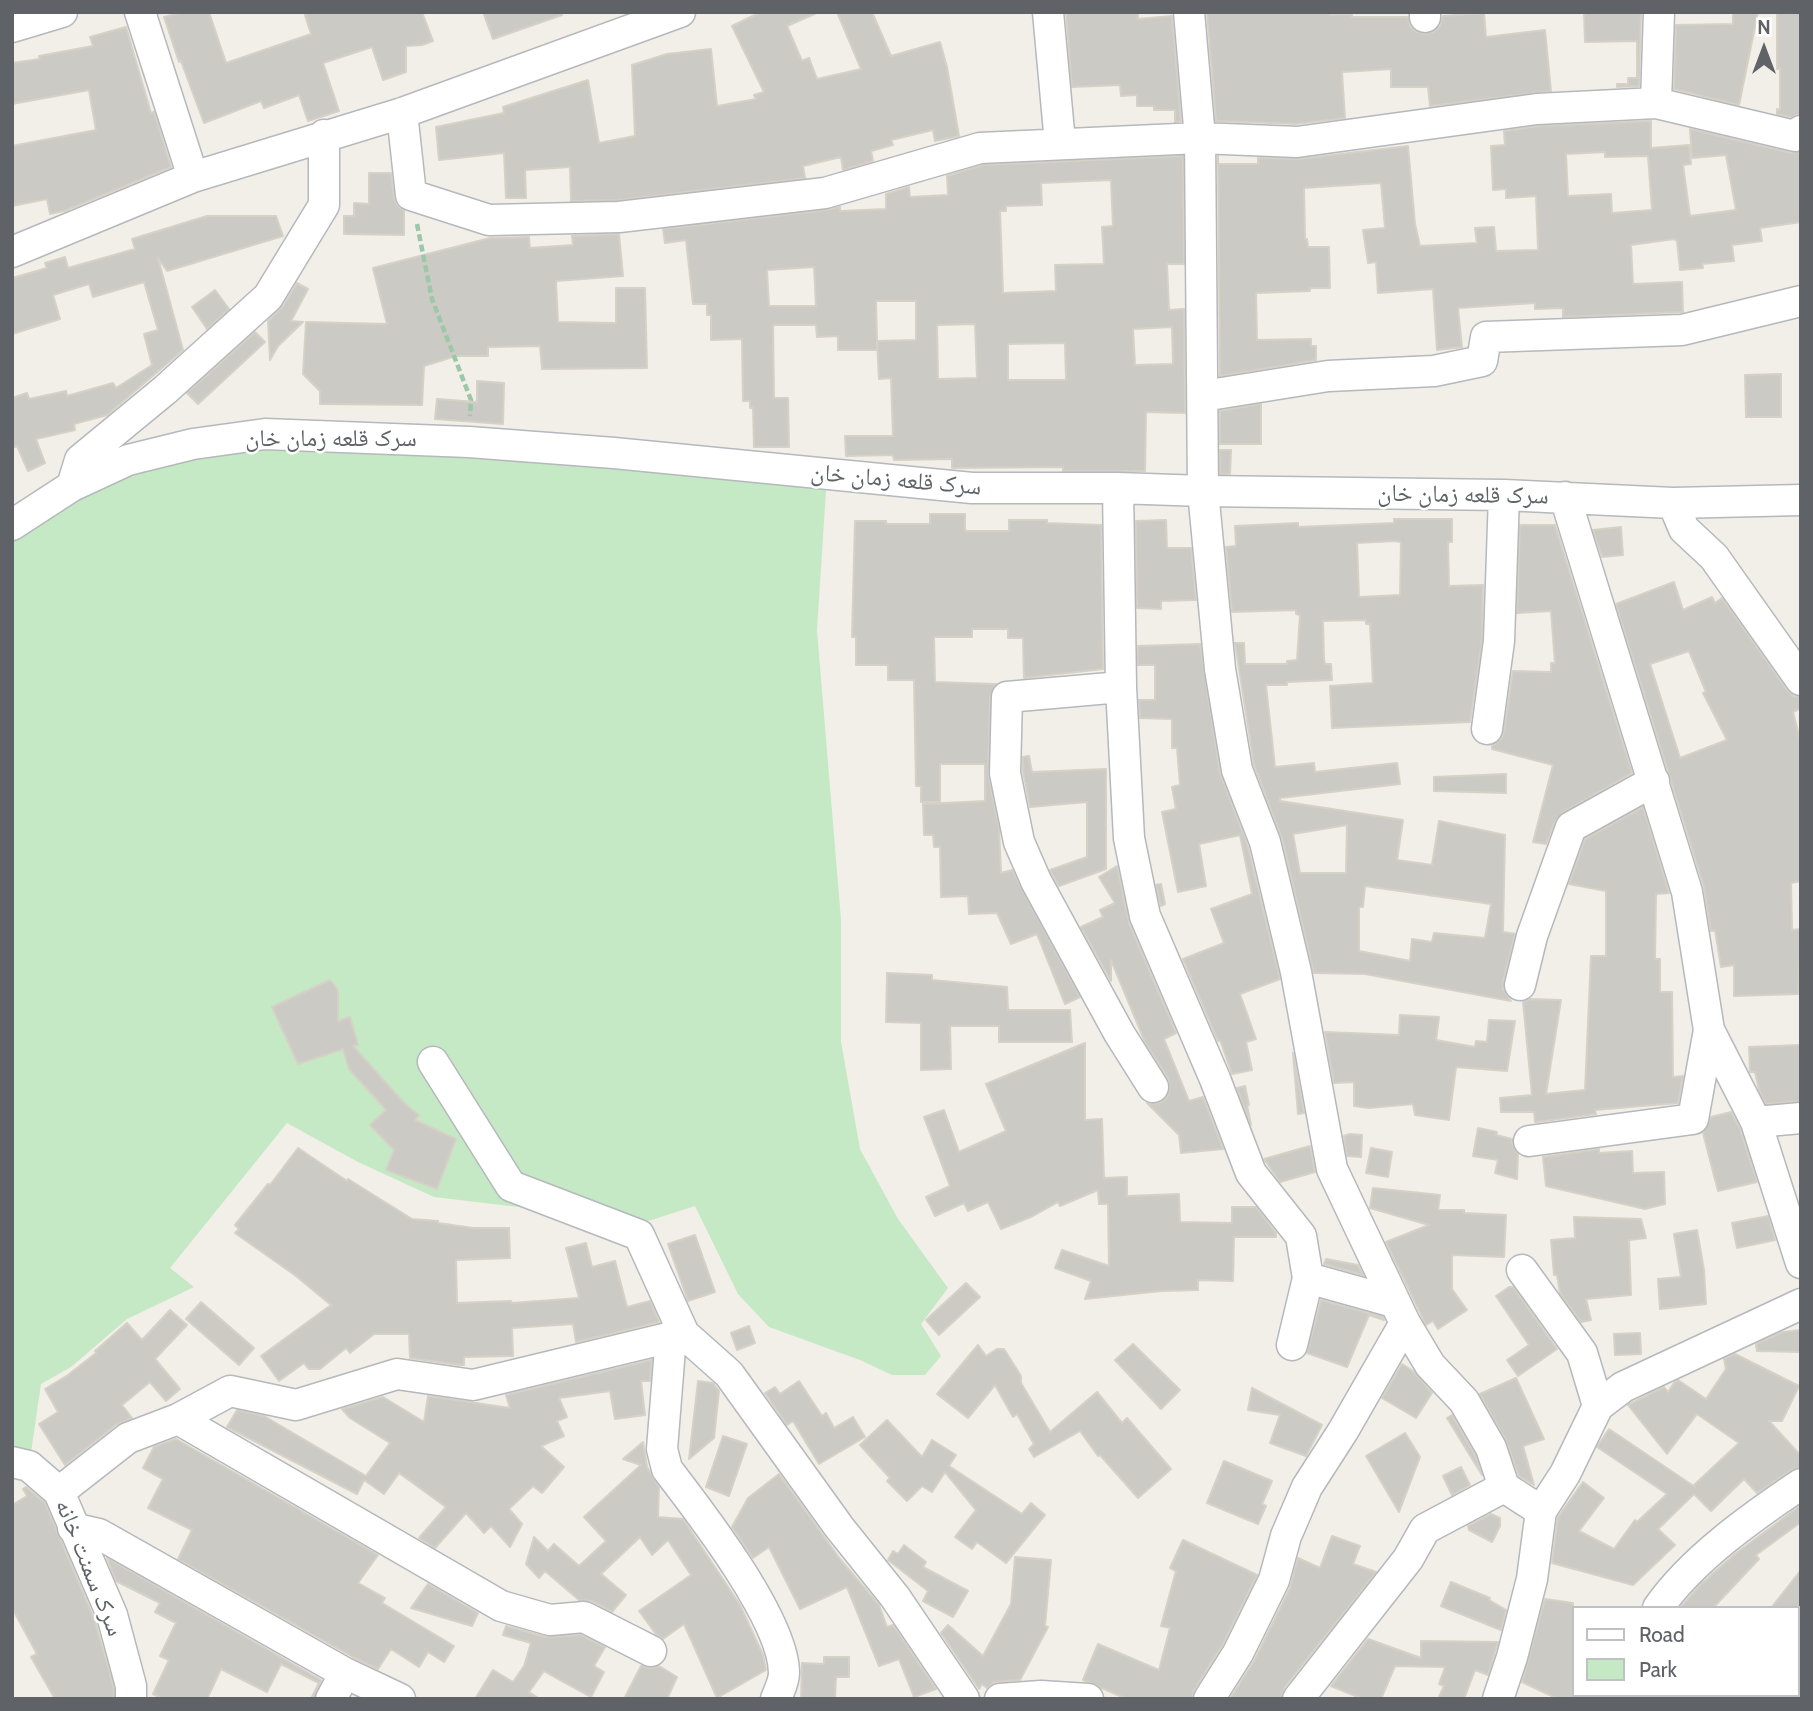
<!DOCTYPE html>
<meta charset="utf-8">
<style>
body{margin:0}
#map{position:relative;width:1813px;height:1711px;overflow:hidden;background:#f1efe8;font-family:Cabin,sans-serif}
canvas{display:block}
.frame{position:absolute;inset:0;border:14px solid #5f6368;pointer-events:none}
.legend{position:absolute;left:1572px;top:1606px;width:228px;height:91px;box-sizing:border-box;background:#fff;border:2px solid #bfc1c3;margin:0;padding:9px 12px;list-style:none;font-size:21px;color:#5f6368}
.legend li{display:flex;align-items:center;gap:14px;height:35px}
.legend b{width:35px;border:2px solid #bfc1c3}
.north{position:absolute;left:1729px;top:14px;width:70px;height:70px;-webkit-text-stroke:5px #fff;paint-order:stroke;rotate:0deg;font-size:19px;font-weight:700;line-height:28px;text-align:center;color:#5f6368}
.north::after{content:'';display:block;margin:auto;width:24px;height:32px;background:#5f6368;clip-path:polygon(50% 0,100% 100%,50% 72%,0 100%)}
</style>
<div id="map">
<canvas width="1813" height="1711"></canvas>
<div class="frame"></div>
<ul class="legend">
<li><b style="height:9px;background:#fff"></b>Road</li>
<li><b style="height:19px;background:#c5e8c5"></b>Park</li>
</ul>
<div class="north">N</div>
</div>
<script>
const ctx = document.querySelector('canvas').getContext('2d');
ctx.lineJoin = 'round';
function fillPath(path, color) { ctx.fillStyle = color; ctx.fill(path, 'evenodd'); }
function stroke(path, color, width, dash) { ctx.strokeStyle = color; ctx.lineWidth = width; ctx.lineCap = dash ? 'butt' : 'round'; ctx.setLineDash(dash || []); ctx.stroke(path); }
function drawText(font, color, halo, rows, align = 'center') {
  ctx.font = font + ' Cabin,"Noto Naskh Arabic",sans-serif'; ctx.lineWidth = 5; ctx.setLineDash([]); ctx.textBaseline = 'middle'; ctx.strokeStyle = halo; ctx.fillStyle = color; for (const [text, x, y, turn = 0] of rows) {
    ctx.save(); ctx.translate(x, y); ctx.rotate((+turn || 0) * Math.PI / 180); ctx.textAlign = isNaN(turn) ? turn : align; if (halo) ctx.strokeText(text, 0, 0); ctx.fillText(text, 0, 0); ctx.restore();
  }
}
fillPath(new Path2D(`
 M265,434l562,41 -10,155 24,290v122l19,107 38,70 50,69 -27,36 20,32 -16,19h-33l-32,-15 -91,-33 -31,-33 -43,-88 -50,16 -211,-25 -76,-35 -71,-39 -117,145 24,19 -67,32 -56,48 -30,17 -12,82 -17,-4v-937l60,-39z`), '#c5e8c5');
const building = new Path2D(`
 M183,12h26l17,51 85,-29 -7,-22h118l11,29 -11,4 -16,1v26l-23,8 -11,-33 -49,16 16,48 -31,10 -9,-26 -35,13 -3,-7 -57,22 -23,-62 -2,1 -15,-45z
 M483,12h79v3l-69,24z
 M761,12h58l-32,14 15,35 7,-3 8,21 44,-10 -24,-57h35l19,44 49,-14 7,25 12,69 -24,5 -2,-11 -42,10 2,5 -22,6 2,10 -30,9 -2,-13 -38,9 2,12 -187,22 -47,1 -1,-34 -45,3 1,28h-20l-2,-45 -65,7 -3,-33 68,-14 -1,-6 85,-27 11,63 36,-7 -3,-71 35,-11 44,-5 6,57 39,-7 -2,-4 10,-3 -32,-66z
 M1066,12h72v7l34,-3 9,105 -6,1v-12h-21v-4h-17v-11l-16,1 -1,-11 -48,2z
 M1207,12h123v3l22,-1v3h56l2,9 6,6 8,2 9,-2 7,-6 3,-10 41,-3 2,24 59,-7 6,61 -121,15 -2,-19h-37v-18l-49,3 3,46 -49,6 -80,-3z
 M1584,12h57l-2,74 -22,1v-3h11v-6h9v-37l-52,1z
 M1733,12h25l-19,93 -65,-16 2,-64 57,-1z
 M1777,12h24v102l-10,3 -14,-3v-5l3,1v-41h-3z
 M126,27l25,86 3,-1 17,55 -107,44 -14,3 -3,-15 -35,7v-60l84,-16 -7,-40 -77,14v-41l28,-4 -1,-3 54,-10 -3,-9z
 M1651,121v27l38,-3 2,19 -8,1 7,51 46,-6 -10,-55 -34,3 -2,-29 101,24 10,-1v70l-41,6 2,13 -30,4 2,16 -32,3 1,4 -23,2 -3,-29 -3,-2 -43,6 2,39 49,-2 1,30 -120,5v-9l-28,1v-6l-77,5 4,39 -25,3 -4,-61 -55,4 -2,-31 -8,1 -5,-33 22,-2 -4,-45 -77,5 1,51h2l1,8h21l1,41h-20v3l-54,2 1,47 54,-1v7h5v14l-96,16 -2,-220v8h40v-6l41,1 109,-13 7,78 5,22 57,-3 -2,-15 19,-1 2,24 42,-1 -2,-54 -30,2v-9l-13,1 -2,-44 14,-1 -1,-14 35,-5zM1605,152v5l43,-1 4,54 -40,3 -1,-19 -43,2 -2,-42z
 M1183,156l1,108h-17l2,46 15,-1 1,104 -39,-1 -1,59h-82v-4l-111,1v-9l-58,1 -1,-5 -47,1 -1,-20h48l-2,-58 -12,1 -2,-37v8h-39v-14l-21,1 -1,-12h-43l1,73h14l1,49h-35l-1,-39h-3v-7h-7l-1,-62 -31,1v-25h-4v-11h-14l-7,-64 -21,3 -2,-14 164,-19 13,-3v4l46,-2v-15l23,-7 1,10 38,-2 -1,-19 36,-11zM1111,180l2,46 -11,1 2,37 -49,1 1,26 -53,2 -3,-82h6v-5l36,-1 -1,-22zM814,267l2,39h-47l-2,-36zM876,301h40v39l-39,1zM975,324l2,54 -39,1 -1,-54zM1172,327l1,37 -38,1 -2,-36zM1065,343l1,37h-58v-36z
 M369,173h22l3,25 3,7 7,6v24l-60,-1v-18h10v-13l15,1z
 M207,216h69l7,20 -116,35 -9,-13 25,92 -76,65 -33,9 1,6 -39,9 9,24 -17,8 -11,-25 -5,2v-50l15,-5 2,6 37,-8 1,5 46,-13 3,5 36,-23 -8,-31 14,-4 -14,-48 -51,15 -4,-13 -36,11 7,24 -48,15v-56l35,-10 -2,-5 20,-6 3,11 67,-19 -3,-10z
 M619,234l4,42 -67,5 2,41 58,1v-35h29l2,80 -105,1 -2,-23 -52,1v9h-32l-32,10 -2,39 -102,-1v-13l-17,-17 3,-52 81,2 -14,-56 117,-30 39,-1 1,11 43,-3 -1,-9z
 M297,283l11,6 -17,32 12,1 -25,24 -8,14 -2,-39 15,-15z
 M215,290l14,19 -22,20 -15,-22z
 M255,332l10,10 -67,62 -11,-11z
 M1781,374v43h-35l-1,-42z
 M477,381l27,2 -1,41 -68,-5 2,-20 40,3z
 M1261,404v40h-41v-33z
 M1220,450h11l-1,24h-10z
 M930,514h35v17h44v-11h38v3l54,2 2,144 -79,9 -1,-40h-15v-9h-36v8h-38l1,45 61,2 -6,13 -2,76 11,56 2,44 11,-3 68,127 -15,7 -28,-70 -26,10 -14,-31 -28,1 -1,-18 -27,1 -1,-50h-6l-1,-12h-9l-1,-31 62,-3v-37h-45v38h-19v-16h-5l-2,-106h-26v-15h-32v-28h-4l3,-116h31v3h44z
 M1394,519h58v23h-4l1,44 34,-1 -1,55 -12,82 -138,6 -2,-42 43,-3 -3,-59h-4v-4l-43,1 1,38 1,5h6l1,16 -45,2v3h-21l9,82 39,-4 1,9 82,-9 3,21 -120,14v3l123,19 -6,40 35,5 7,-44 66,14 -2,97 12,2 -12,47v8l8,12 -146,-27 -51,-1 -32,-135 -28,-73 -19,-122h9l1,21h42v-3l10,-1 3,-45 -4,-1v-4l-64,2 -6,-65 10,-1 -1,-20 63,-3v4l96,-4zM1394,541l7,1 -1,53 -41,2 -2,-54zM1347,825l-1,48h-46l-7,-39zM1365,886l126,18 -6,34 -51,-5 -2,9 -20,-3 -2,22 -51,-10v-44h4z
 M1166,520l1,28h24l5,52 -35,1v8l-24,-1 -1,-87z
 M1520,525h35l77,248 -69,39 -8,9 -9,23 -13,-2 20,-77 -61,-16v-3l9,-7 3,-7 9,-61 38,1v-9h4l-4,-52 -34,2z
 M1621,527l2,28 -21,2 -9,-27z
 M1674,582l9,28 29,-13 3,6 7,-5 65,92 6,6 8,1v11l-8,4 8,32v137l-10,2 1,47 9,-1 -3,65 -64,2v-31l-13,2 -6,-37 -4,1 -7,-44 -88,-283zM1689,651l17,41 -3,1 24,47 -47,18 -30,-94z
 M1200,644l20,129 28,74 32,132 -40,15 16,45 -10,3 6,28 -20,4 -12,-34 -2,1 -35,-82 41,-16 -13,-34 41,-15 -12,-59 -41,9 7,42 -28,6 -16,-80 14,-3 -4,-22 8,-2 -3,-37h-5v-29l-32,-1 -1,-18h16v-35h-17v-19z
 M1029,756l3,16 74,-3v100l-47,17 -9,-16 37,-13v-55l-57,5 -7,-36v-14z
 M1506,774v19l-72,-2v-14z
 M1643,807l26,86 -13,1 -1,65h5v33h12l1,85 10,-1 -5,27 -83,7 1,4 -59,8h-2l-1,-10h-33l-1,-14 32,-3 -9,-93 7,-3 31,1 -15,94 39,-4 6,-134h15v-65l-37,-7 16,-45z
 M1117,866l12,57 47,110 -12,6 25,62 14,-4 20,52 -42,4 -2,-18 -32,-32 7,1 8,-2 6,-6 2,-9 -2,-9 -23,-36 -34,-82v21l-30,-54 22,-10 -3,-7 15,-7 -16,-26z
 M1161,884l4,20 -4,2 -5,-21z
 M887,973l45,2v5l75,7 1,23h62l2,32h-73v-16h-49l1,43 -30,1v-47l-35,-1z
 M330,980l8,10v31l12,-4 8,28 -5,1 52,58 14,11 -4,5 41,19 -19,50 -51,-19 8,-20 -24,-25 16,-15 -37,-41 -6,-20 -45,15 -26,-57z
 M1400,1015l39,2 -3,23 39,7 1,-6 11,1 2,-22 26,1 -8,50 -51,-4 -7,53 -34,-5 -2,-11 -44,4 -15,-2v-24l-20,1 -9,-51 74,3z
 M1085,1043v77l17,-1 2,59 23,-1v19l52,-2 1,28 52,1v-16h24l20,26v4h-42l-1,44 -35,-1v10l-37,1 -76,8 6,-18 -36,-13 7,-18 47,16 -1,-62h-9l-1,-14 -38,16 -2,-4 -25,14 -32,13 -13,-27 -20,9 -4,-8 -29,13 -9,-19 24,-11 -26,-69 20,-7 15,42 47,-21 -20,-47z
 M1801,1045v56l-35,3 -7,-14 -4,-18h-5l-1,-25z
 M1293,1053l11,60 -6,1z
 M1245,1086l4,19h-2l4,20 -14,-37z
 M1731,1112l9,17 17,53 -39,9 -15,-58 8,-16z
 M1478,1128l19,4 -1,3 16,4v5l6,10 -1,25 -22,-6 3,-13 -25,-4z
 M1350,1134l12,1 -1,22 -14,-1 -3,-20z
 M1310,1146l5,26 -35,10 -16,-23z
 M298,1148l49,33 1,-2 64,40 26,2v2l35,5h36l1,30 -54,2 1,43 54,-2 1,2 67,-5 -13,-50 20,-5 6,24 23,-6 12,46 23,-6 9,21 -83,20 -3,-18 -61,4 1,28 -49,1v8h-5l-49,-7 -1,-24h-35l-24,19 -4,-5 -26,21h-11l-5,-6 -25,18 -18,-25 70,-51 -35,-29 -61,-43 4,-4 -4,-4 33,-41 2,1z
 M1371,1148l21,4 -4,25 -22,-4z
 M1599,1149v4l33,-2 1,22 31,-1 1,32 -20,5 -99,-23 -3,-29z
 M1373,1188l67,7 -2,15h26v3l42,2 -2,42 -52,-2v34l15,21 -29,19 -5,-8 -7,4 -40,-83 43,-17 -59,-17z
 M1768,1216l7,24 -38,8 -5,-25z
 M1574,1217l67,2 5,19 -17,2 2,55 -45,4 5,21 -10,2 -21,-29 -3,-18h-3l-3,-35 24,-2z
 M1697,1230l7,40 2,34 -46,5 -2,-30 23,-2 -7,-43z
 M695,1235l20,57 -27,9 -20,-57z
 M1326,1259l32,6 5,10 -39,-11z
 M966,1283l14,14 -41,38 -13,-15z
 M1509,1287h4l44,62 -39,27 -11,-16 22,-15 -33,-49z
 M1321,1300l62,17 1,3 -15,-5 -22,52 -40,-14z
 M201,1302l53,46 -15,17 -53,-46z
 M170,1310l17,15 -32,34 25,30 -14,12 -16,-19 -28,23 10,13 -15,6 -52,41 -26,-41 19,-12 -13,-23 23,-14 28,-22 -1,-2 32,-28 15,17z
 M749,1326l6,17 -18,7 -6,-17z
 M1801,1330v22l-44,-1 -1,-7 27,-12z
 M1640,1333l1,21 -26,1 -1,-21z
 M1133,1344l47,46 -19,19 -46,-49z
 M978,1345l8,11 11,-7h7l17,27v7l29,49 47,-40 25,31 5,-5 44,51 -33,29 -38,-43 -2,1 -18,-25 -46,26 -5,-8 5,-5 -17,-30 -4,3 -18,-32 -27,33 -31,-24z
 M1735,1354l64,32 -17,35h-13l32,35v11l-10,3 -34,23 -13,-14 -33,32 -17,-17 -36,35 17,16 -42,40 -81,-22 6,-46 25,-35 21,16 -25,33 35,18 21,-29 2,2 30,-28 -70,-47 12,-18 86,58 -1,-2 45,-42 -42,-29 -30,40 -39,-49 36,-18 4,5 6,-9 4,-3 28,19 20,-30 -2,-10z
 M652,1360l-2,21h-9l4,34 -30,4 -5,-28 -51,7 8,19 -10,4 7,15 -23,10 23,21 -22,26 -9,-7 -24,23 13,15 -12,23 -19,-21 -7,7 -18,-20 -31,35 -16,-10 27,-31 -47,-34 -15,21 -20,-14 -7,14 -130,-67 10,-17 27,6 102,60 24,-33 -40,-25 -8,-9 41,-12 41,25 4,-26 82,12 -4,-13z
 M1402,1364l11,7 19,22 -16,25 -34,-20z
 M1516,1378l28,61 -21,7 11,39 -15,-9 -13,-36 -26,-46z
 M698,1381l15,2 6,8 -5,47 -25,21z
 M799,1381l23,35 4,-3 8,15 19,-11 12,20 -46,27 -26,-43 -6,4 -22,-32 10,-6 5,7z
 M1252,1388l70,37 -16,31 -36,-13 10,-28 -32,-5z
 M1452,1415l23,40 7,20 -35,-57z
 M887,1420l35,37 10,-17 24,15 -7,11 73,48 9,-11 14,12 -39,48 -29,-21 -5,7 -17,-12 21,-27 -31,-38 -13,20 -10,-6 -15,15 -20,-20 3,-3 -30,-33z
 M1405,1433l15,24 -21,55 -33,-56z
 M723,1436l24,8 -18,52 -23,-9z
 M176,1439l202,116 -20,28 27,15 -3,5 72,43 -10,16 -16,-10 -9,15 -28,-18 -13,20 -25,-12 -175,-98 14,-29 -44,-22 15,-29 -20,-11 11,-21z
 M643,1442l4,25 12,20 -1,30 25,2 57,86 23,50 3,15 -49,28 -33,-74 -21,15 -7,-5 -17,-23 52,-36 -23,-35 -16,15 -12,-18 -39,37 25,21 -14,17 -20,-11 -13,-1 -34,-29 -6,7 -13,-14 8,-27 14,14 6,-7 25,22 27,-25 -22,-24 57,-52 -18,-6z
 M1224,1461l48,20 -10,23 4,2 -8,18 -51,-21z
 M1461,1467l9,18 -18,10 -9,-19z
 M779,1474l61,85 39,46 8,22 6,-2 43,64 -22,8 -15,-38 -20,7 -32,-79 -47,22 -31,-62 -16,11 -21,-31 16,-29z
 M26,1487l19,16 50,118 19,67v11h-59l-24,-42 6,-3 -25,-46v-103l15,-9 -4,-7z
 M1801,1505v17l-45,33 3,4 -46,49h-33l20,-23 35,-31z
 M1491,1514l9,4v8l-8,16 -23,-12 -1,-4z
 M1332,1536l28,10 -7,18 23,8 -92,116 -3,11h-51l24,-38 36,-73 8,-30 22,10z
 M1183,1540l74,35 -34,69 -29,46 -2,9h-65l-44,-19 15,-36 61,26 11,-42 -9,-2 15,-55 -6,-3z
 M904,1545l22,17 -3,5 45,24 -15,26 -30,-16 5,-10 -40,-31 5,-9 5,3z
 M1015,1557l36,3 -6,66 3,1 -28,53 -26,2 -7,6 -5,-4 -3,5 -38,-56 7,-8 35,31 28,-52z
 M107,1558l214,122 -7,19h-3l8,-16 -38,-19 -14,28 -46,-23 -14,30h-44l-10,-5 16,-34 -9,-4 16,-33 -21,-11 5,-9 -44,-22z
 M1801,1570v38h-30z
 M1451,1582l39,16 -1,2 17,10 -5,20 -60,-24z
 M428,1584l50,29 -6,13 -61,-18z
 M1545,1599l28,4v96h-15l-36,-17z
 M506,1626l40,11 35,-2 24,12 -11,19 10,6 -13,25 -47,-26 -15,21 11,7h-65l18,-29 20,12 11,-16 7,-23 -28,-8z
 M1368,1639l53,19v-17l77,1 -10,33 -13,-5 -11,29h-26l6,-13 -5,-2 6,-17 -50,-1 -14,33h-18l-32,-13z
 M824,1657h25v20h-13l-1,22h-34l1,-36 22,1z
 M641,1666l10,2 8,-2 18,11 -10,22h-43z`);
fillPath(building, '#cccac5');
stroke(building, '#d6d1c6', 2);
const minor = new Path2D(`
 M140,12l53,165
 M1048,12l12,131
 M1189,12l11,126 3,353 17,178 17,101 28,72 31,130 36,197 73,154 25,42 34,36 27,47 13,39 37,24
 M1425,12v5
 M12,27l50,-15
 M1656,103l3,-91
 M402,113l9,82 78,25 130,-3 206,-24 155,-45 220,-10 97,4 240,-33 119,-6 139,33 6,-5
 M12,252l181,-75 209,-64 278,-101
 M1203,396l125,-20 106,-5 48,-10 4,-24 196,-7 119,-29
 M72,486l8,-26 85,-70 103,-93 56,-92v-70
 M1118,488l3,199 8,151 16,78 70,163 36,94 50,63 7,42
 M1565,497l122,395 22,138 47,92 45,141
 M1673,503l11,26 30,28 87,123
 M12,525l60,-39 56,-26 65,-16 72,-10 204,8 145,11 358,35h146l85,3 301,4 169,8 128,-3
 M1121,687l-114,10 -2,76 14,69 17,39 83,152 34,54
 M1487,729l12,-88 5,-146
 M1520,985l12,-49 39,-109 83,-46
 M433,1062l78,124 128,49 45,99 45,40 110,153 56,70 69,102
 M1756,1122l45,-4
 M1529,1141l164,-22 16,-89
 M1522,1270l60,83 16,53
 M671,1336l-9,113 5,20c33,43 117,151 117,204 0,9 -5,18 -8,26
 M1292,1345l16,-67 86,24
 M178,1419l323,187 49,14 34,-3 67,34
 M12,1462l17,4 30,26 53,123 19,71v13
 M59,1492l69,-54 50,-19 52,-28 66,14 101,-31 76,11 211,-51
 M73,1528l26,6 246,139 55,26
 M1658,1608c34,-49 94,-91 143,-124
 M331,1699l14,-26
 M1000,1699l41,-3 47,3
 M1209,1699l29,-46 36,-73 12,-44 21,-49 36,-56 62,-108
 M1298,1699l110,-140 17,-30 79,-42
 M1498,1699l14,-42 20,-78 9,-68 24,-37 33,-68 25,-19 178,-83
 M1626,1699l1,-4`);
stroke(minor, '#b5b8bc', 33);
stroke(new Path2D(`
 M417,224l15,75 39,101 -1,16`), '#9cc7a9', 4.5, [7, 3.5]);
stroke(minor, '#fff', 30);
drawText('24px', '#5f6368', '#fff', [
 ["سرک قلعه زمان خان",331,439],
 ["سرک قلعه زمان خان",896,480,5],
 ["سرک قلعه زمان خان",1463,495,1],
 ["سرک سمنت خانه",89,1568,68]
]);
</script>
